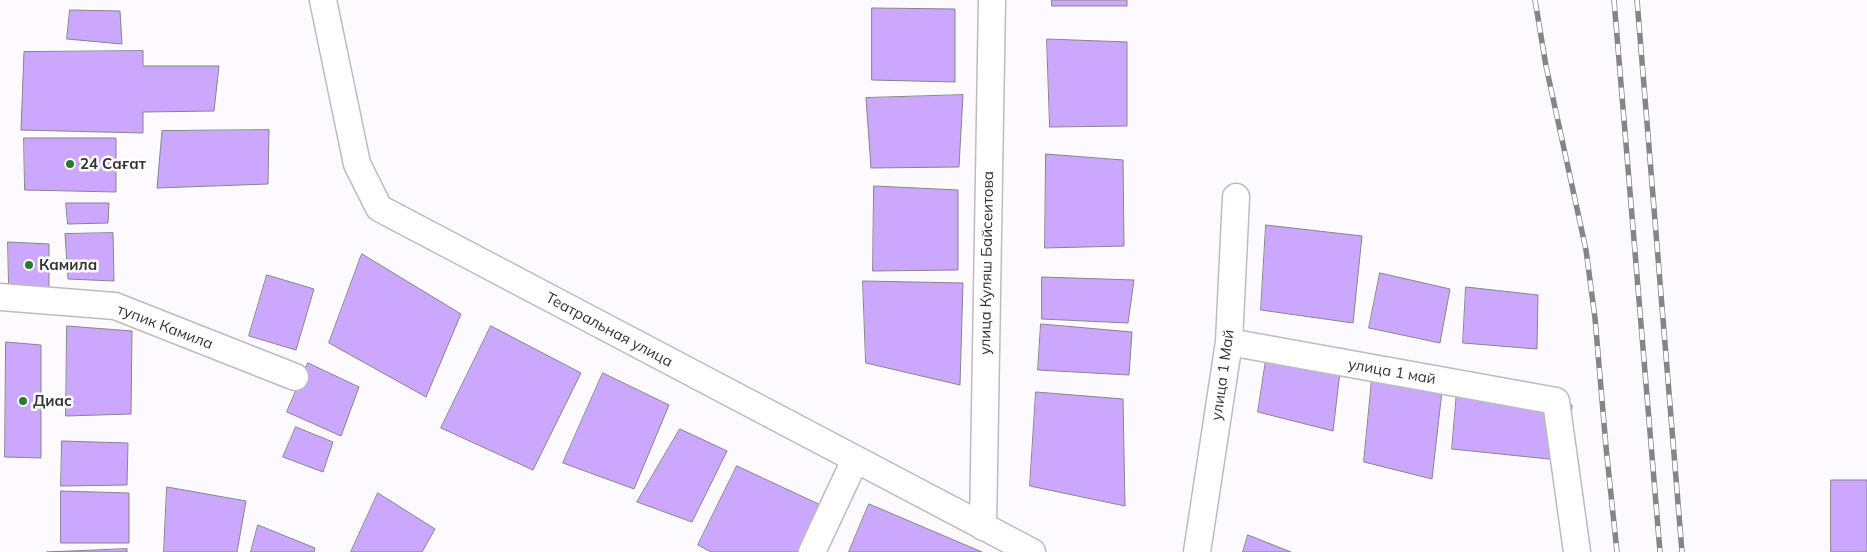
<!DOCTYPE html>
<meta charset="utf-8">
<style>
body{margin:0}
canvas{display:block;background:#fcfafe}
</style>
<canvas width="1867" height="552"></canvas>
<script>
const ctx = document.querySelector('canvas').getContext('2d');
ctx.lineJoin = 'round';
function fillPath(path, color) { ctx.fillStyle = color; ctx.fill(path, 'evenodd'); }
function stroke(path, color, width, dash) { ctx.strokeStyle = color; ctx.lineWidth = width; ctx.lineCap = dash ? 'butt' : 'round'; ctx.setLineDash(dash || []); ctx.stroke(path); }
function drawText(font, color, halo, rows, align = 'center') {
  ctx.font = font + ' Mulish,sans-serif'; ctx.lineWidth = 5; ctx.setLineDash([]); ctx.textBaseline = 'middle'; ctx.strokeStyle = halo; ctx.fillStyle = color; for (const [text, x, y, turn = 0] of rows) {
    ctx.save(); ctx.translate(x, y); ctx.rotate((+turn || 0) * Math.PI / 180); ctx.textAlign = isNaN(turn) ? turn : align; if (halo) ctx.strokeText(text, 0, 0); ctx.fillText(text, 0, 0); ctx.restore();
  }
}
const building = new Path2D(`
 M1052,0h75v6h-75z
 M872,8l83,1v73l-83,-2z
 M70,10l50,1 2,33 -55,-5z
 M1047,39l80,3v84l-77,1z
 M143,51v15h76l-5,45 -71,1v21l-122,-3 3,-78z
 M963,95l-4,72 -88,1 -5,-70z
 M269,130l-1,54 -111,4 5,-57z
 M24,138h92v54l-91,-2z
 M1046,154l77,6 1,86 -79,2z
 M874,186l84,4v80l-85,1z
 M66,203h43l-1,20 -40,1z
 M1266,225l96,11 -9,87 -92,-13z
 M113,233l1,48 -46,-2 -3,-45z
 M8,242l41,2v44l-40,-2z
 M362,254l99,60 -35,83 -97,-54z
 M1380,273l70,16 -10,54 -71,-15z
 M267,275l47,14 -18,61 -47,-14z
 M1042,277l92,3 -6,43 -86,-4z
 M863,281l100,2 -3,102 -94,-22z
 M1466,287l72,8 -1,54 -74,-6z
 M1041,324l91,8 -3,43 -91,-5z
 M67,326l65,5 -1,83 -65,2z
 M491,326l90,47 -48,97 -92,-42z
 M6,342l35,3v113l-36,-1z
 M1268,347l74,8 -9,76 -75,-19z
 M308,363l51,24 -18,49 -54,-24z
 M603,373l66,32 -35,84 -71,-26z
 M1372,379l70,12 -10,88 -68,-17z
 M1457,391l115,14 -4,56 -116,-12z
 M1036,392l87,7 2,107 -95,-20z
 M296,427l37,15 -10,30 -40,-15z
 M680,429l47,22 -35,71 -55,-20z
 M62,441l66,2 -1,42 -66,1z
 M737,466l90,42 -26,44h-90l-13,-7z
 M1831,480h36v72h-36z
 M167,487l79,14 -9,51h-73z
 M61,491l68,2v50h-68z
 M378,493l57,36 -13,23h-71z
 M869,504l113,48h-133z
 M258,525l57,23 -1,4h-63z
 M1248,535l43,17h-48z
 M127,549v3h-80z`);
fillPath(building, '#cca7fe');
stroke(building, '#878589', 1);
const minor = new Path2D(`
 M323,0l34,164 22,44 653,344
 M0,297l115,9 180,71
 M1229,342l327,59 21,151
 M983,527l9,-527
 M812,552l43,-92
 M1197,552l32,-210 7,-145`);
stroke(minor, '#bdbbbf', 29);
stroke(minor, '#fff', 26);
const rail = new Path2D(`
 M1535,0l11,66 40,184 9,68 11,129 11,105
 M1614,0l46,552
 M1637,0l45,552`);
stroke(rail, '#868487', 5.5);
stroke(rail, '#fff', 4, [11]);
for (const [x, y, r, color] of [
 [70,164,5,"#267e2c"],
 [29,265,5,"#267e2c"],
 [23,401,5,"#267e2c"]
]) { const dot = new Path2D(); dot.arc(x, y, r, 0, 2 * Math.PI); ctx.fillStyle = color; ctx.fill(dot); stroke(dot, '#fff', 2); }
drawText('bold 15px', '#333234', '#fff', [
 ["24 Сағат",80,164],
 ["Камила",39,265],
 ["Диас",33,401]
], 'left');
drawText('15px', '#333234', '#fff', [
 ["улица Куляш Байсеитова",987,263,-89],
 ["тупик Камила",165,327,21],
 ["Театральная улица",609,330,28],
 ["улица 1 май",1392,372,10],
 ["улица 1 Май",1223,375,-82]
]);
</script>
